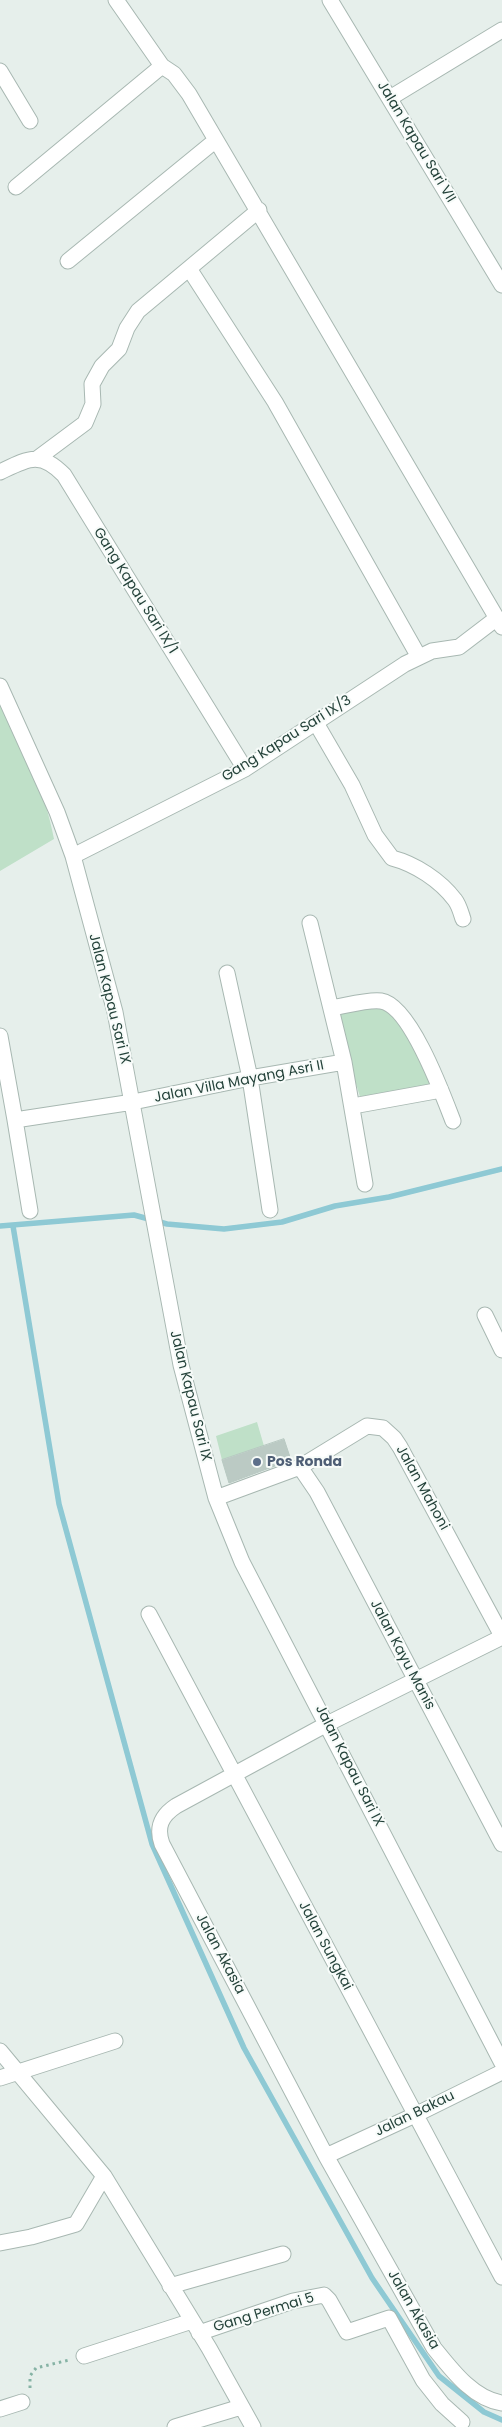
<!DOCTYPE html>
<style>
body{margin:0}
canvas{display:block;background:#e6efeb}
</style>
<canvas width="502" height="2427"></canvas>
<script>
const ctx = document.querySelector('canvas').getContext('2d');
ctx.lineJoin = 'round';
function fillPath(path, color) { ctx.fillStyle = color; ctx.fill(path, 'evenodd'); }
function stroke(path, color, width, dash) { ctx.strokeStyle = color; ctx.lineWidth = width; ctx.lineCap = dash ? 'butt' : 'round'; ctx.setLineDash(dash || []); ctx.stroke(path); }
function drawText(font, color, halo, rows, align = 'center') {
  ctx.font = font + ' Poppins,sans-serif'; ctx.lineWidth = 4; ctx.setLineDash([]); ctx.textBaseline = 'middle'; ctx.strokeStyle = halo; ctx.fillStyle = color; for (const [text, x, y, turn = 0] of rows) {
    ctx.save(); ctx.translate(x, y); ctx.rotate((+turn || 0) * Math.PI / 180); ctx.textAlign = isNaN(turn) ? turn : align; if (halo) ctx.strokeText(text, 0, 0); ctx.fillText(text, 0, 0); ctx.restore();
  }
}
fillPath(new Path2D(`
 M0,697c21,46 45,92 54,142l-54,32z
 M381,1005l18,9 30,63v8l-68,15 -27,-88z
 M257,1422l7,24 -42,14 -6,-24z`), '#bfe0c8');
stroke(new Path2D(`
 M0,1226l134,-11 33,9 57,5 58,-7 53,-16 54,-9 113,-28
 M13,1226l46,278 93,340 92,204 128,230 67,98 45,36 18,8`), '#8ec9d4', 5.5);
const building = new Path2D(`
 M284,1439l7,21 -62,23 -7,-23z`);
fillPath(building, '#bbcac4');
stroke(building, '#b8c9c2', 1);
const minor = new Path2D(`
 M116,0l46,66 12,8 15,20 313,533
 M330,0l172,285
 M0,71l30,50
 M390,98l112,-68
 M16,187l146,-121
 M68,261l148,-121
 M190,270l85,132 144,255
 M38,458l47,-35 8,-19 -1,-20 10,-18 17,-17 8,-21 11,-17 121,-101
 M0,472c27,-13 40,-22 64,3l181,294
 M0,686l57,126 16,44 42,156 66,353 35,133 26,64 260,501
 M316,723l36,62 23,50 17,23c23,6 48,22 63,42 4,5 6,13 8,19
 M73,856l172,-87 160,-105 27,-13 27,-4 38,-29
 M310,923l34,139 21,122
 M227,973l23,105 20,132
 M331,1008c14,-2 37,-9 50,-7 29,4 62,94 72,120
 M0,1036l15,84 118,-18 117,-24 94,-16
 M353,1106l88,-16
 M15,1120l15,91
 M485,1315l17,35
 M300,1467l17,25 185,352
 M216,1498l84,-31 67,-41 16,2 11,10 6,9 102,189
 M149,1614l353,663
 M502,1637l-175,87 -151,82c-15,10 -20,21 -14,38l164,312 108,192c17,21 39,51 68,55
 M0,2051l104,125 105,172 44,79
 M0,2078l115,-37
 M326,2156l89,-41 87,-43
 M0,2243l31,-6 45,-13 28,-48
 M170,2286l113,-32
 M199,2333l94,-32 31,-6 5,5 18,32 42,-14 34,62 19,24 20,18
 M84,2356l108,-35
 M0,2409l22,-7
 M175,2427l66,-20`);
stroke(minor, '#a8b8b2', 17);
stroke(new Path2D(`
 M30,2388v-12l6,-8 33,-8`), '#86b3a5', 3, [2.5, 4]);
stroke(minor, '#fff', 15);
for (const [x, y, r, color] of [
 [257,1462,5,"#5c6f8a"]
]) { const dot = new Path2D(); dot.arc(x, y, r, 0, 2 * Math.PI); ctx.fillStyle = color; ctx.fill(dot); stroke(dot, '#f7fbf9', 2); }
drawText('14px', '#24423a', '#f7fbf9', [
 ["Jalan Kapau Sari VII",416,142,59],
 ["Gang Kapau Sari IX/1",135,591,58],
 ["Gang Kapau Sari IX/3",287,739,-32],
 ["Jalan Kapau Sari IX",109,999,76],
 ["Jalan Villa Mayang Asri II",239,1082,-11],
 ["Jalan Kapau Sari IX",190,1396,76],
 ["Jalan Mahoni",422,1488,61],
 ["Jalan Kayu Manis",402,1655,62],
 ["Jalan Kapau Sari IX",349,1766,63],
 ["Jalan Sungkai",325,1946,62],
 ["Jalan Akasia",220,1954,62],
 ["Jalan Bakau",415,2114,-26],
 ["Jalan Akasia",413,2310,60],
 ["Gang Permai 5",264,2313,-17]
]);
drawText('bold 14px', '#4e5e75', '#f7fbf9', [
 ["Pos Ronda",267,1462]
], 'left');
</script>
